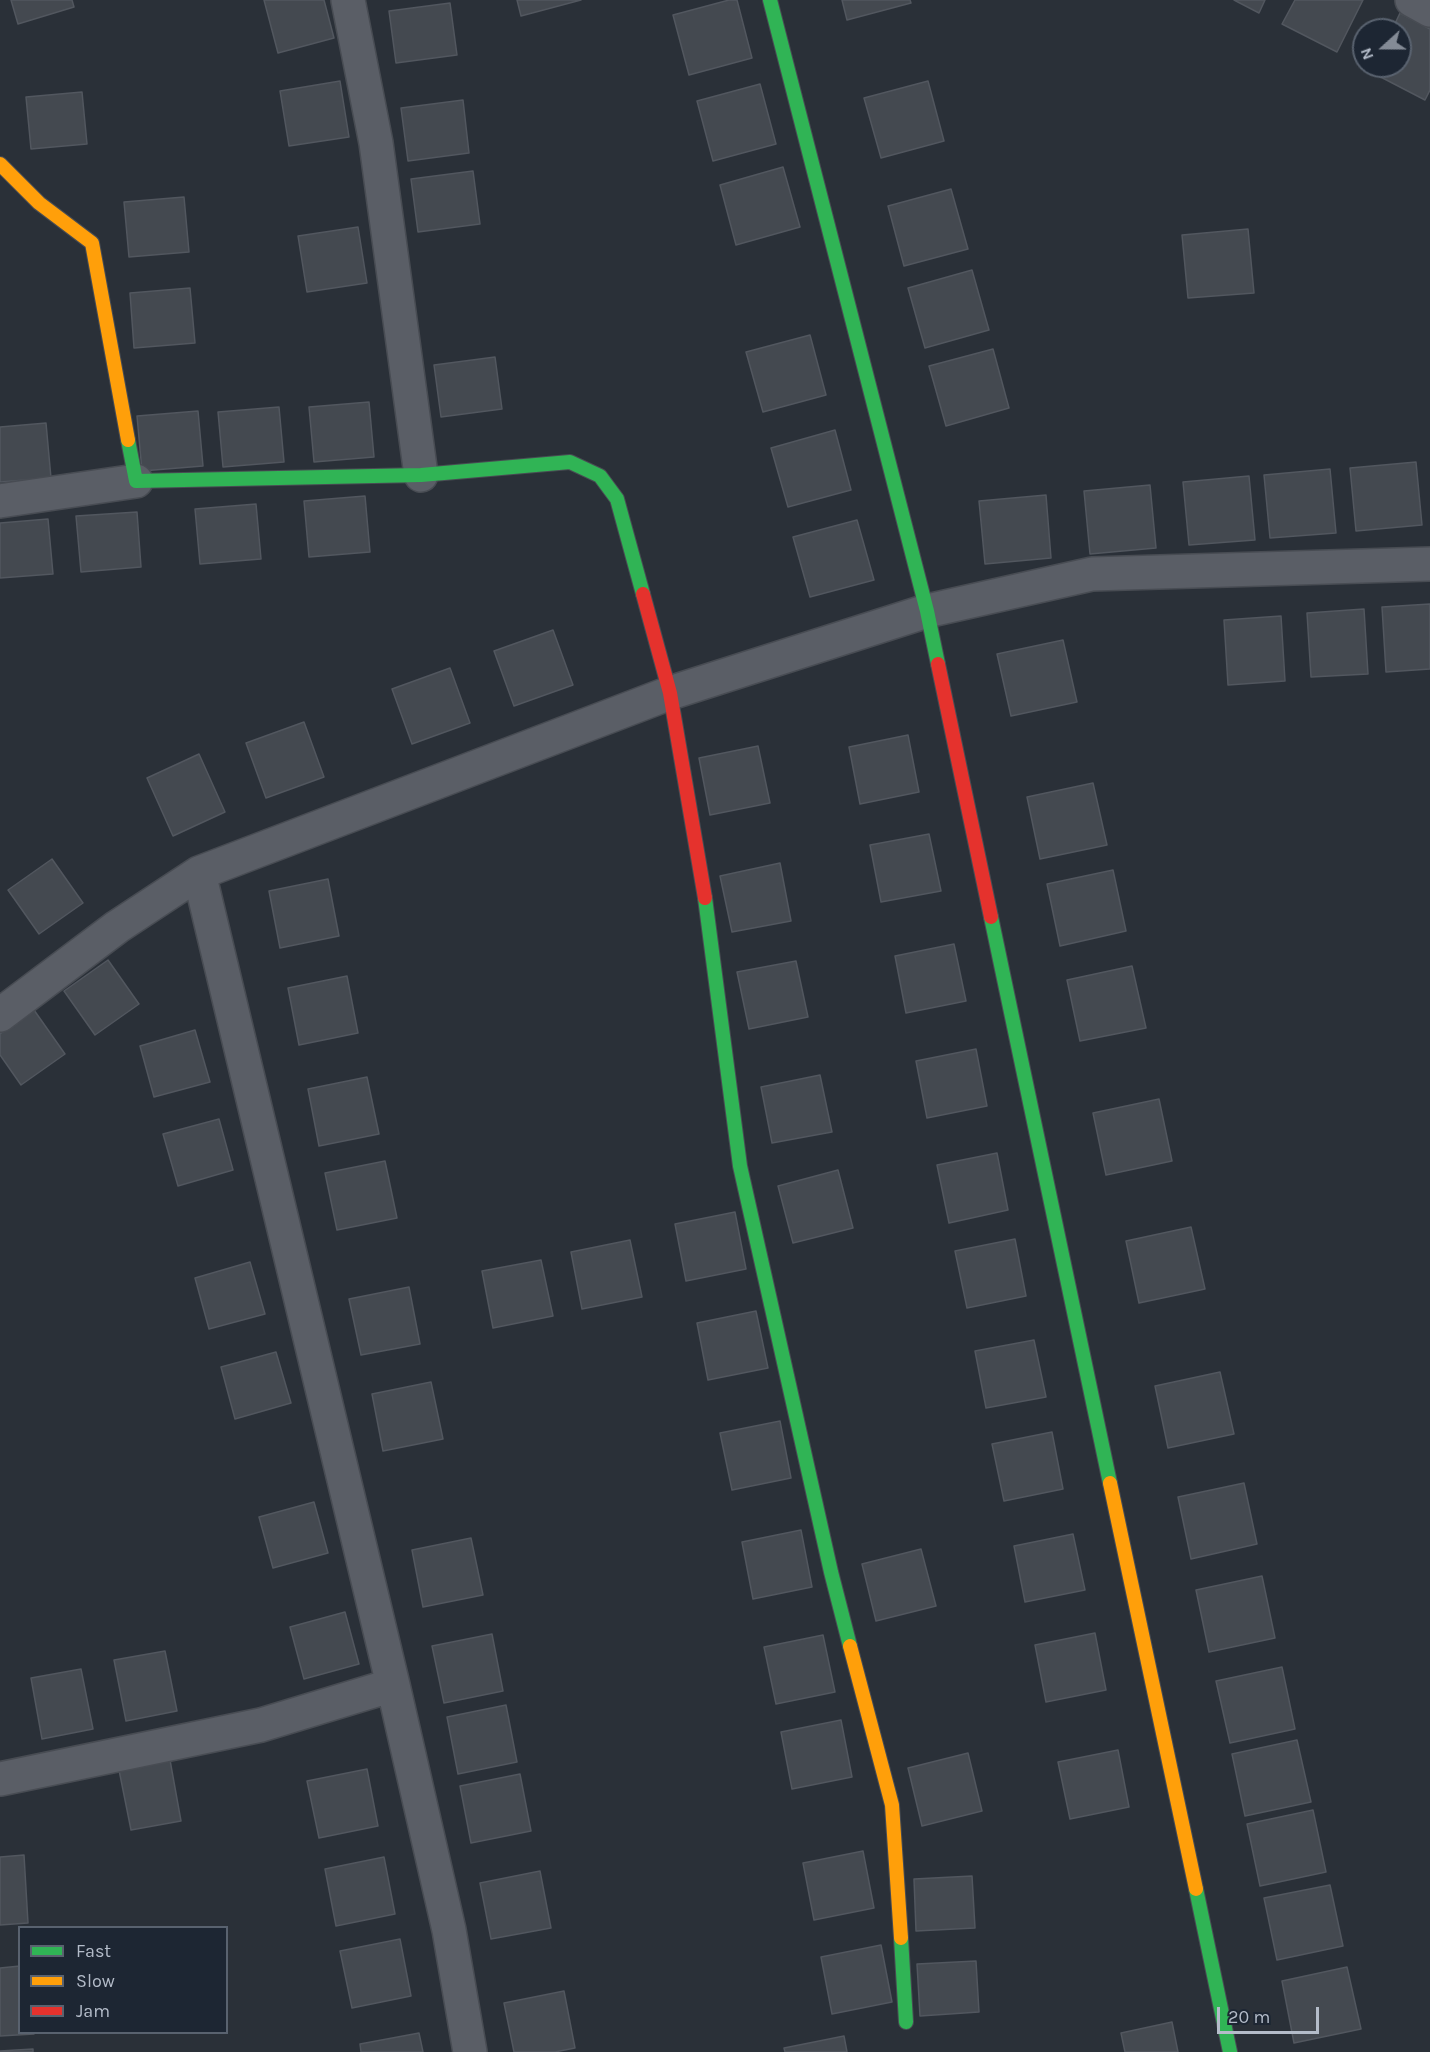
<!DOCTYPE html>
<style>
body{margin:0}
#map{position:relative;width:1430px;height:2052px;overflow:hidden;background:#2a3038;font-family:Karla,sans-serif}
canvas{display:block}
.legend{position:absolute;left:18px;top:1926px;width:210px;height:108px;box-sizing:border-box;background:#1d2633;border:2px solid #59626f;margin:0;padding:8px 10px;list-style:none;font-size:18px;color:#b4bcc9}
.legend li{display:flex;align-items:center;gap:12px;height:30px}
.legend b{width:30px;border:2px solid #59626f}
.north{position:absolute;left:1352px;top:18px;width:60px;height:60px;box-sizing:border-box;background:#1d2633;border:2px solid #59626f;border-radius:50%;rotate:249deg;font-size:16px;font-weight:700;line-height:24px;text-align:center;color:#b4bcc9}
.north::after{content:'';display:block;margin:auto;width:21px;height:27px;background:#848b96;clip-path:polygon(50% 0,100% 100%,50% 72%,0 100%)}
.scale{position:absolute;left:1217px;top:2007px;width:102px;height:27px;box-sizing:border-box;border:3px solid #b4bcc9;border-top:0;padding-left:8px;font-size:18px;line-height:21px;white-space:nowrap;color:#b4bcc9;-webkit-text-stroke:4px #1d2633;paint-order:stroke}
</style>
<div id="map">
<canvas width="1430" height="2052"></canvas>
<ul class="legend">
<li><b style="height:8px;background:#30b455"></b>Fast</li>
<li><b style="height:8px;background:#ff9f0a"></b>Slow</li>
<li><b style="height:8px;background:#e5322d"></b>Jam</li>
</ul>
<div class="north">N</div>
<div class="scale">20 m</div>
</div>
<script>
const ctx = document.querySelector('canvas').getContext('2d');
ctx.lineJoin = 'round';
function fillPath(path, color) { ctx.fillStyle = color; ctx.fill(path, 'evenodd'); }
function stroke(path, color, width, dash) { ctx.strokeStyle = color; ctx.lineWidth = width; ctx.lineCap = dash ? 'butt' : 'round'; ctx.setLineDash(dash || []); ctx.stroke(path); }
const building = new Path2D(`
 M11,0h61l2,7 -56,17z
 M264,0h60l10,38 -56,15z
 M517,0h64l-60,16z
 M729,0h8l15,58 -63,17 -16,-60z
 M842,0h68l1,3 -64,17z
 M1234,0h31l-6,13z
 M1295,0h68l-26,52 -55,-28z
 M450,3l7,52 -61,8 -7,-52z
 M1400,13l30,16v61l-5,10 -54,-28 3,-6h26v-36h-8z
 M340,81l9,56 -60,9 -9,-55z
 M928,81l16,60 -63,17 -17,-60z
 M760,84l16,60 -63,17 -16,-60z
 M82,92l5,52 -56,5 -5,-52z
 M463,100l6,53 -61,8 -7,-53z
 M783,167l17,60 -64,18 -16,-60z
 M473,171l7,53 -62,8 -7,-53z
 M951,189l17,60 -64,17 -16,-60z
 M184,197l5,55 -60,5 -5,-55z
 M358,227l9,56 -60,9 -9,-56z
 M1248,229l6,64 -66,5 -6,-63z
 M972,270l17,60 -64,18 -17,-60z
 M190,288l5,55 -61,5 -4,-55z
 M810,335l16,60 -63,17 -17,-60z
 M993,349l16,59 -63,18 -17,-60z
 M495,357l7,52 -61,8 -7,-52z
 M369,402l5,55 -60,5 -5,-55z
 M279,407l5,55 -61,5 -5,-55z
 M198,411l5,55 -61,5 -5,-55z
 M46,423l5,55 -51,4v-55z
 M835,430l16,60 -63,17 -17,-59z
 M1416,462l6,63 -66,6 -6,-63z
 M1330,469l6,64 -66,5 -6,-63z
 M1249,476l6,64 -66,5 -6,-63z
 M1150,485l6,63 -66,6 -6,-63z
 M1046,495l5,63 -66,6 -6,-63z
 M365,496l5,56 -61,5 -5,-56z
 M256,504l5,55 -61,5 -5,-55z
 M137,512l4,55 -60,5 -5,-56z
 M48,519l5,55 -53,4v-55z
 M857,520l17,60 -64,17 -17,-60z
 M1430,604v65l-44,3 -4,-65z
 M1364,609l4,65 -57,3 -4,-64z
 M1281,616l4,65 -57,4 -4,-65z
 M553,630l20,55 -59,21 -20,-55z
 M1063,640l14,62 -66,14 -14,-62z
 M450,668l20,55 -58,21 -20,-55z
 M304,722l20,55 -58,21 -20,-55z
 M908,735l11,57 -59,12 -11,-57z
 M758,746l12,57 -60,12 -11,-57z
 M199,754l26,58 -52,24 -26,-58z
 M1093,783l14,62 -67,14 -13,-62z
 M929,834l12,57 -60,11 -11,-57z
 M52,859l31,44 -44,31 -31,-44z
 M780,863l11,58 -59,11 -12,-56z
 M1113,870l13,61 -66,15 -13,-62z
 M328,879l11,57 -59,12 -11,-57z
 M954,944l12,57 -60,12 -11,-57z
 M108,960l31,44 -44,31 -31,-44z
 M796,961l12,56 -59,12 -12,-57z
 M1132,966l14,62 -66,13 -13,-61z
 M347,976l11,57 -59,12 -11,-57z
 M34,1010l31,44 -44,31 -21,-30v-21z
 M195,1030l15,52 -56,15 -14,-51z
 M976,1049l11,57 -60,12 -11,-57z
 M820,1075l12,57 -60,11 -11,-56z
 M367,1077l12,57 -60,12 -11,-57z
 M1159,1099l13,62 -66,14 -13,-62z
 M219,1119l14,51 -55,16 -15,-52z
 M997,1153l11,57 -59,13 -12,-58z
 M385,1161l12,57 -60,12 -12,-57z
 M838,1170l15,58 -60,15 -15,-57z
 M735,1212l11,57 -60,12 -11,-57z
 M1191,1227l14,62 -66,14 -13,-62z
 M1015,1239l11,57 -59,12 -12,-57z
 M630,1240l12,57 -60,12 -11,-57z
 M541,1260l12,56 -60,12 -11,-57z
 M250,1262l15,52 -56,15 -14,-51z
 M409,1287l11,57 -59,11 -12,-56z
 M756,1311l12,57 -60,12 -11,-57z
 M1034,1340l12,57 -60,11 -11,-57z
 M276,1352l15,51 -56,16 -14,-52z
 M1220,1372l14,62 -66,14 -13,-62z
 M431,1382l12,57 -60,12 -11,-57z
 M780,1421l11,57 -59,12 -12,-57z
 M1052,1432l11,57 -59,12 -12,-57z
 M1244,1483l13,61 -66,15 -13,-62z
 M314,1502l14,51 -55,15 -14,-51z
 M801,1530l11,57 -59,12 -11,-57z
 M1073,1534l12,56 -60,12 -11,-56z
 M471,1538l12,57 -60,12 -11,-57z
 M921,1549l15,57 -60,15 -14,-57z
 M1262,1576l13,62 -66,14 -13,-62z
 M345,1612l14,52 -55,15 -14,-52z
 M1095,1633l11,57 -60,12 -11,-57z
 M492,1634l11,57 -59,12 -12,-57z
 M823,1635l12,57 -59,12 -12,-57z
 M165,1651l12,60 -51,10 -12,-61z
 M1282,1667l13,62 -65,14 -14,-62z
 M81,1669l12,60 -51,10 -11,-61z
 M506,1705l11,57 -59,12 -11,-57z
 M841,1720l11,57 -60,12 -11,-57z
 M1297,1740l14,62 -66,14 -13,-62z
 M1118,1750l11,57 -59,12 -12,-57z
 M968,1753l14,58 -60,15 -14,-58z
 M170,1760l11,61 -50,9 -12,-60z
 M367,1769l11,57 -59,12 -12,-57z
 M520,1774l11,57 -60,12 -11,-57z
 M1313,1810l13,62 -66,14 -13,-62z
 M863,1851l11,57 -60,12 -11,-57z
 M24,1855l4,68 -28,2v-68z
 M384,1857l11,57 -59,12 -11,-57z
 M540,1871l11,57 -60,11 -11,-56z
 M972,1876l3,52 -59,3 -2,-52z
 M1330,1885l13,61 -66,14 -13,-62z
 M400,1939l11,57 -59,12 -12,-57z
 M881,1945l11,57 -60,12 -11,-57z
 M976,1961l3,51 -59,4 -3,-52z
 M20,1966v66l14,2 -34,2v-68z
 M1347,1967l14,62 -67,14 -12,-62z
 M564,1991l11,57 -20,4h-41l-10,-49z
 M1172,2022l6,30h-53l-4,-19z
 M419,2033l4,19h-62l-1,-8z
 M844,2036l3,16h-62l-1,-4z
 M33,2049v3h-33v-1z`);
fillPath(building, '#444950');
stroke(building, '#52575f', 1.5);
const street = new Path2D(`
 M348,0l28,143 45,332
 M1412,0l18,10
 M0,501l136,-20
 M199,873l194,812 56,245 21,122
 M0,1015l117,-88 82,-54 471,-180 257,-82 165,-37 338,-10
 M0,1779l261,-54 132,-40`);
const fast = new Path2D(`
 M770,0l157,611 11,53
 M128,440l8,41 285,-6 149,-13 30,14 17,23 26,95
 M705,898l35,268 91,406 19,74
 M991,917l119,566
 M1196,1889l34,163
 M901,1938l5,84`);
const slow = new Path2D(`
 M0,164l39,39 53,40 36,197
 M1110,1483l86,406
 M850,1646l42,159 9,133`);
const jam = new Path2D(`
 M643,594l27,99 35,205
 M938,664l53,253`);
stroke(street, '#484c53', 36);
stroke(fast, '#484c53', 16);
stroke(slow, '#484c53', 16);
stroke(jam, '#484c53', 16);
stroke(street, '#5a5e66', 33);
stroke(fast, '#30b455', 14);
stroke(slow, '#ff9f0a', 14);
stroke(jam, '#e5322d', 14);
</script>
